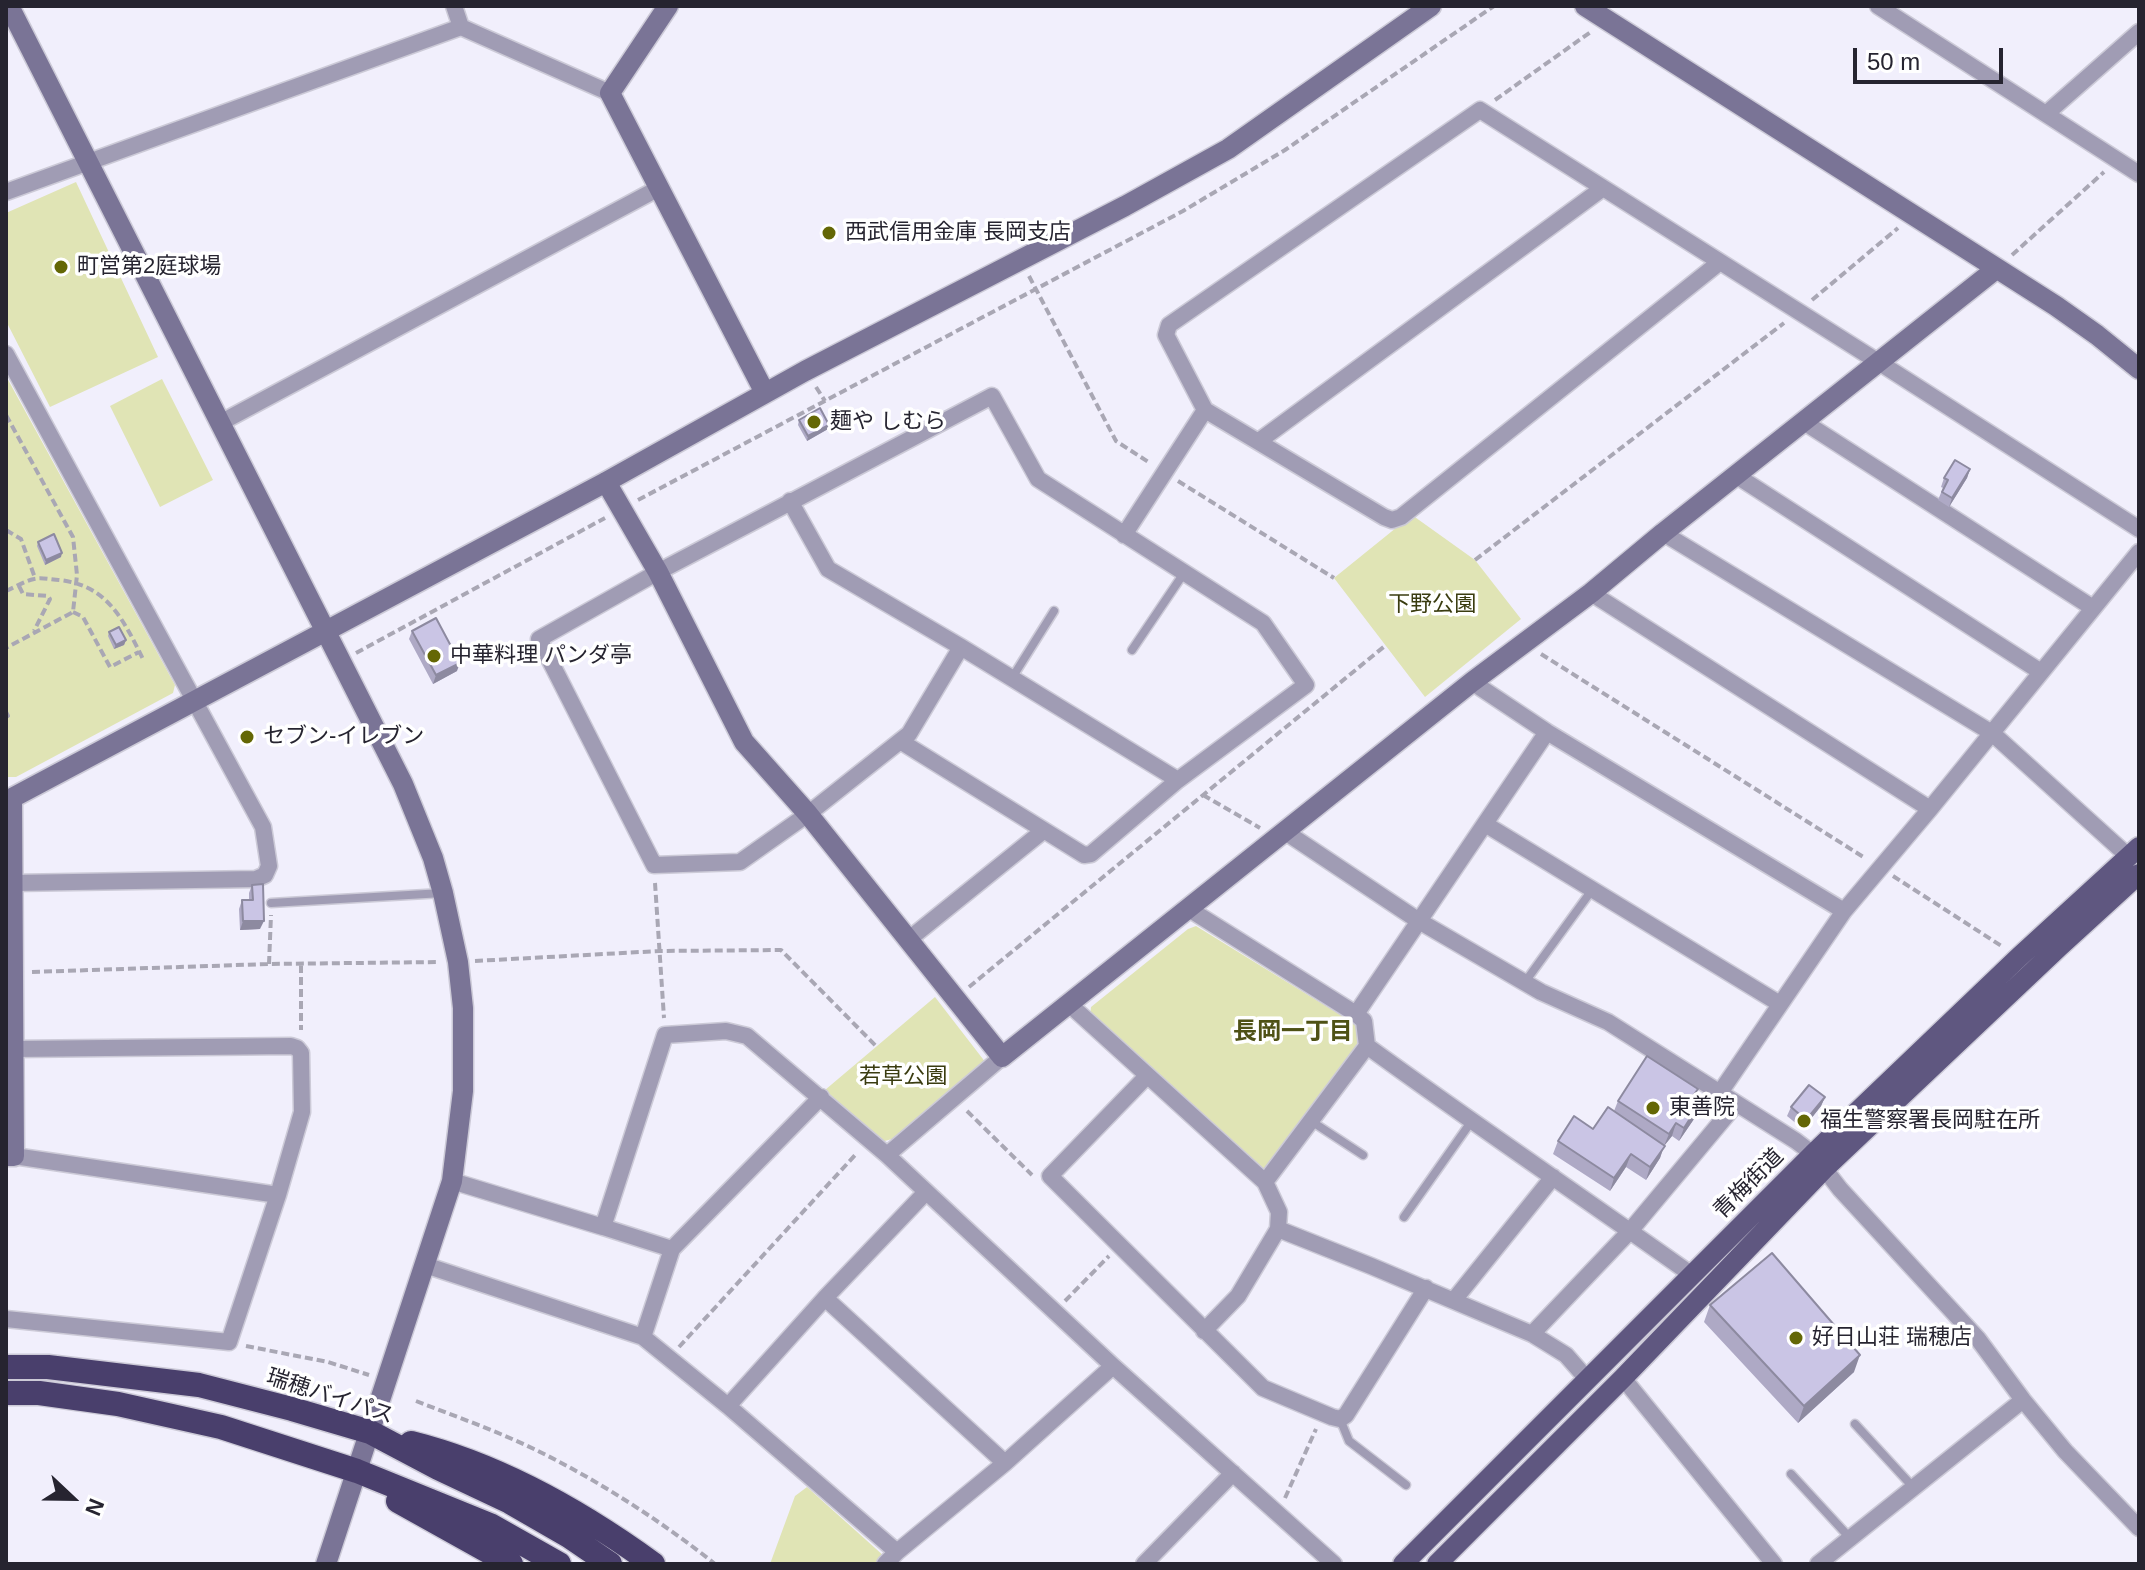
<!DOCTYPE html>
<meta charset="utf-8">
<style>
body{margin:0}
#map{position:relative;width:2145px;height:1570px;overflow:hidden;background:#f1effc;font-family:Arial,sans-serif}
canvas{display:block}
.frame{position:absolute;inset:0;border:8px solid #262430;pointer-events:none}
.north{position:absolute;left:32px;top:1458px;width:80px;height:80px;-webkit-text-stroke:6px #fff;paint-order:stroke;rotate:112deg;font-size:22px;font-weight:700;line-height:32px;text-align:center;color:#262430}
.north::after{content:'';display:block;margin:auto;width:28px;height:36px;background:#262430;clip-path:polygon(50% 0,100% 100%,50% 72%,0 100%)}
.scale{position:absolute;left:1853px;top:48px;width:150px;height:36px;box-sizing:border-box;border:4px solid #262430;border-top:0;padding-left:10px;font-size:24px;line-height:28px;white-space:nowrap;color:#262430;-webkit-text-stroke:6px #fff;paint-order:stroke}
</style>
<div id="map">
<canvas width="2145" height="1570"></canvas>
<div class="frame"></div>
<div class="north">N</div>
<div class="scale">50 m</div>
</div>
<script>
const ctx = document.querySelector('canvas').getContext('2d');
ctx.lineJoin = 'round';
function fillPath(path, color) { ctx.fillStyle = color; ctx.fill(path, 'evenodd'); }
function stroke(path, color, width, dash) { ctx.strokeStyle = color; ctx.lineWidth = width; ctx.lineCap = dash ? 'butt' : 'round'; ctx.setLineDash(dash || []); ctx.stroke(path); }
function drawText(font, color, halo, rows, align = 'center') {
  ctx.font = font + ' Arial,"Noto Sans JP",sans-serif'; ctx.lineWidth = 7; ctx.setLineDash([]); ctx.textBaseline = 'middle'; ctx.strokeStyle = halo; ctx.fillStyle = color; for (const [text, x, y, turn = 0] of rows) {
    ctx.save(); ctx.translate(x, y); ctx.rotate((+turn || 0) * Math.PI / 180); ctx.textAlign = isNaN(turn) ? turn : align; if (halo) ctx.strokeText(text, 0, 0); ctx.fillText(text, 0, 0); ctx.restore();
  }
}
fillPath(new Path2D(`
 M76,182l82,175 -108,50 -44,-86v-108z
 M6,376l169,309 -2,8 -157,84h-10z
 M162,379l51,101 -53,27 -50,-101z
 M1412,515l63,45 46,59 -96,78 -91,-119z
 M1196,926l164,101 2,11 -4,9 -91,122h-9l-168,-152 1,-10 97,-78z
 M935,997l51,66 -94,76 -11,3 -56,-52z
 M807,1487l78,70 -7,7h-108l25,-68z`), '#e0e4b5');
const lane = new Path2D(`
 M1132,650l52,-77
 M1012,678l42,-67
 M271,903l172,-10
 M1525,982l67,-92
 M1311,1121l52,34
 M1404,1217l67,-95
 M1340,1419l9,22 57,44
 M1855,1424l58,63
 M1791,1474l59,64`);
const street = new Path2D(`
 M454,6l7,21
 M1878,6l261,168
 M2046,114l93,-82
 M6,192l455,-165 149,66
 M1720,262l-319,255 -9,3 -8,-3 -179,-107 -39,-75 3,-10 311,-215 400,253 259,166
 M6,354l257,473 6,39 -4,9 -9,4 -243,4
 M1804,422l289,186
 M220,423l439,-235
 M1259,441l344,-253
 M1737,476l304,196
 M790,501l38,68 133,78 217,133
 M1663,533l329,200 136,123
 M1124,535l81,-125
 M1591,593l339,216
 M1472,682l75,50 297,179
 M900,741l184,114 7,-1 87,-74 128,-95 -43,-62 -225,-144 -46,-83 -334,176 -119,67 115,226 86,-3 68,-48 101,-80 52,-87
 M1485,824l295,180
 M1284,831l135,90 122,71 67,30 188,119 17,13 27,35 138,150 45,61 42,51 74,77
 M1189,909l167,105
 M908,940l135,-109
 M1069,1004l196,178 14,30 -1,17 -40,67 -34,35
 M1367,1046c107,78 217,152 325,229
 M1147,1076l-97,100 213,212 69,29 8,2 6,-4 80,-127
 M1719,1094l125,-183 86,-102 209,-257
 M887,1155l115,-98
 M14,1156l264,39
 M452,1181l151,46 62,-192 61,-4 21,5 140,119 226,211 221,198
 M1265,1182l102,-136 -3,-25 -8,-7 191,-282
 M603,1227l69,22 149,-152
 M1278,1229l93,37 161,68 34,21 21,24
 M425,1265l218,72 85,69 169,146
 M825,1298l180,165
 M1454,1300l99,-123
 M6,1319l223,23 49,-147 24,-83 -1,-59 -4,-5 -6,-2 -277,3
 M1532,1334l98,-103 106,-127
 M643,1337l29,-88
 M1623,1378l151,186
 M728,1406l97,-108 101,-106
 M885,1564l12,-12 108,-89 108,-97
 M1144,1564l89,-91
 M1818,1564l205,-164`);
const secondary = new Path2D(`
 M9,6l394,778 30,74 10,35 15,69 5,46v83l-11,90 -126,383
 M668,6l-58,87 155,300
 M1585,6l471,300 41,29 42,34
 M606,482l52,90 86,170 64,72 194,243 470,-375 119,-89 72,-60 333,-264
 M12,798l594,-316 199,-111 320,-165 103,-57 203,-143
 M6,1156h8l-2,-358`);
const primary = new Path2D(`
 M1403,1564l410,-410 206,-197 120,-110
 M1437,1564l186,-186 201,-209 235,-222 80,-73`);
const highway = new Path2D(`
 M6,1367h42l151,18 93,24 78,23 68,36 72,34 59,34 41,28
 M6,1393h33l79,11 103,23 136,44 133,54 69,39
 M411,1443c88,22 169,68 242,121
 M398,1501l113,63`);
stroke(lane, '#cccad7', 11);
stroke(street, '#cccad7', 19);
stroke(secondary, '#cccad7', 23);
stroke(primary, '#cccad7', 23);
stroke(highway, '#cccad7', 27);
stroke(new Path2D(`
 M1495,100l97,-69
 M2012,255l92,-83
 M1029,276l87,165 34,22
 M1812,300l86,-72
 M816,387l9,14
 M6,415l67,122 4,38 -4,37 -67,36
 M1178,481l156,97
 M638,500l545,-289 102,-61 209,-144
 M6,530l15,9 14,39
 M1475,560l309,-237
 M19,586l4,8 25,2 2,3 -16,32
 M6,591c9,-4 19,-10 28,-12 8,-2 18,1 25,1 49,5 65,41 85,81
 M73,612l10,5 27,50 29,-15
 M356,653l249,-135
 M1541,654l324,204
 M6,712l2,4 -2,1
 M1203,795l57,33
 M1893,876l110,71
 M655,883l9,135
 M475,961l184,-10 122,-1 95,96
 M269,964l2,-49
 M301,965v65
 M32,972l237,-8 170,-2
 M969,987l417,-342
 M967,1111l65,64
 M1065,1301l44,-45
 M246,1346l82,16 41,13
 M679,1347l178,-194
 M416,1401c41,16 84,31 124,51 59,29 124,71 175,112
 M1285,1498l31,-69`), '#a9a7b4', 4, [8, 4]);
stroke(lane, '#a09cb4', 8);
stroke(street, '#a09cb4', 16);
stroke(secondary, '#7a7496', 20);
stroke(primary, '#5f5780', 20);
stroke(highway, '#493f6c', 24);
fillPath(new Path2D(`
 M799,420l30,5 -1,4 -21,12 -9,-16z
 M1970,469l-3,9 -18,29 -11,-7 5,-12 -2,-1 3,-9z
 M38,542l23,15 -16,8 -8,-19z
 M412,631l45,40 -24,13 -24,-45z
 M109,632l17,8 -2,5 -10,4 -6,-13z
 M252,885l8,44 -20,1 -1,-21 3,-9h7v-7z
 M1825,1097l-4,9 -18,23 -16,-13 4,-9z
 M1618,1101l75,1 5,4 -4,13 -15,22 -7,-5 -8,10 -4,12 -14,22 -20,-13 -16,24 -57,-37 5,-13 35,-12 21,-18z
 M1710,1305l144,67 -56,51 -94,-101z`), '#aea9c5');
fillPath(new Path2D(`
 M829,425l-1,4 -21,12 1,-5z
 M1970,469l-3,9 -18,29 3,-9z
 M62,553l-1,4 -16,8 1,-5z
 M126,640l-2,5 -10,4 2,-4z
 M460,663l-3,8 -24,13 3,-9z
 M243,921h21l-4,8 -20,1z
 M1825,1097l-4,9 -18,23 3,-9z
 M1698,1106l-4,13 -15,22 5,-13z
 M1676,1123l-4,13 -8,10 -4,12 -14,22 4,-13 14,-21 5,-12z
 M1631,1154l-5,13 -16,24 4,-13z
 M1860,1355l-6,17 -56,51 6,-17z`), '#8d8aa0');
const building = new Path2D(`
 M820,408l9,17 -21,11 -9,-16z
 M1955,460l15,9 -18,29 -10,-6 6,-12 -4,-2z
 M54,534l8,19 -16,7 -8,-18z
 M436,618l24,45 -24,12 -24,-44z
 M119,627l7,13 -10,5 -7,-13z
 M263,884l1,37h-21l-1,-21h11l-1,-15z
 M1647,1056l51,33 -8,11 8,6 -14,22 -8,-5 -7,11 -51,-33z
 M1809,1085l16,12 -19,23 -15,-13z
 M1608,1107l57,39 -15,21 -19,-13 -17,24 -56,-37 16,-25 19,13z
 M1772,1253l88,102 -56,51 -94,-101z`);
fillPath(building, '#cac5e5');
stroke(building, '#8d8aa0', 2);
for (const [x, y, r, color] of [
 [829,233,8,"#646705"],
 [61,267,8,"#646705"],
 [814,422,8,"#646705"],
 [434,656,8,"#646705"],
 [247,737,8,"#646705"],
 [1653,1108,8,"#646705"],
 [1804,1121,8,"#646705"],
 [1796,1338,8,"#646705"]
]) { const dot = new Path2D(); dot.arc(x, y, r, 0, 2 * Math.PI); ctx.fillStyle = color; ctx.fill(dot); stroke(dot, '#fff', 3); }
drawText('22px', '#262430', '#fff', [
 ["西武信用金庫 長岡支店",845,233],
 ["町営第2庭球場",77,267],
 ["麺や しむら",830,422],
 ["中華料理 パンダ亭",450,656],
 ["セブン-イレブン",263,737],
 ["東善院",1669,1108],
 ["福生警察署長岡駐在所",1820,1121],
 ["好日山荘 瑞穂店",1812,1338]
], 'left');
drawText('22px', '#3a3c10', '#fff', [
 ["下野公園",1432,605],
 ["若草公園",903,1077]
]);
drawText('22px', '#262430', '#fff', [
 ["青梅街道",1749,1184,-45],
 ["瑞穂バイパス",330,1397,18]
]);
drawText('bold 24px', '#4e5115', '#fff', [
 ["長岡一丁目",1293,1032]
]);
</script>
